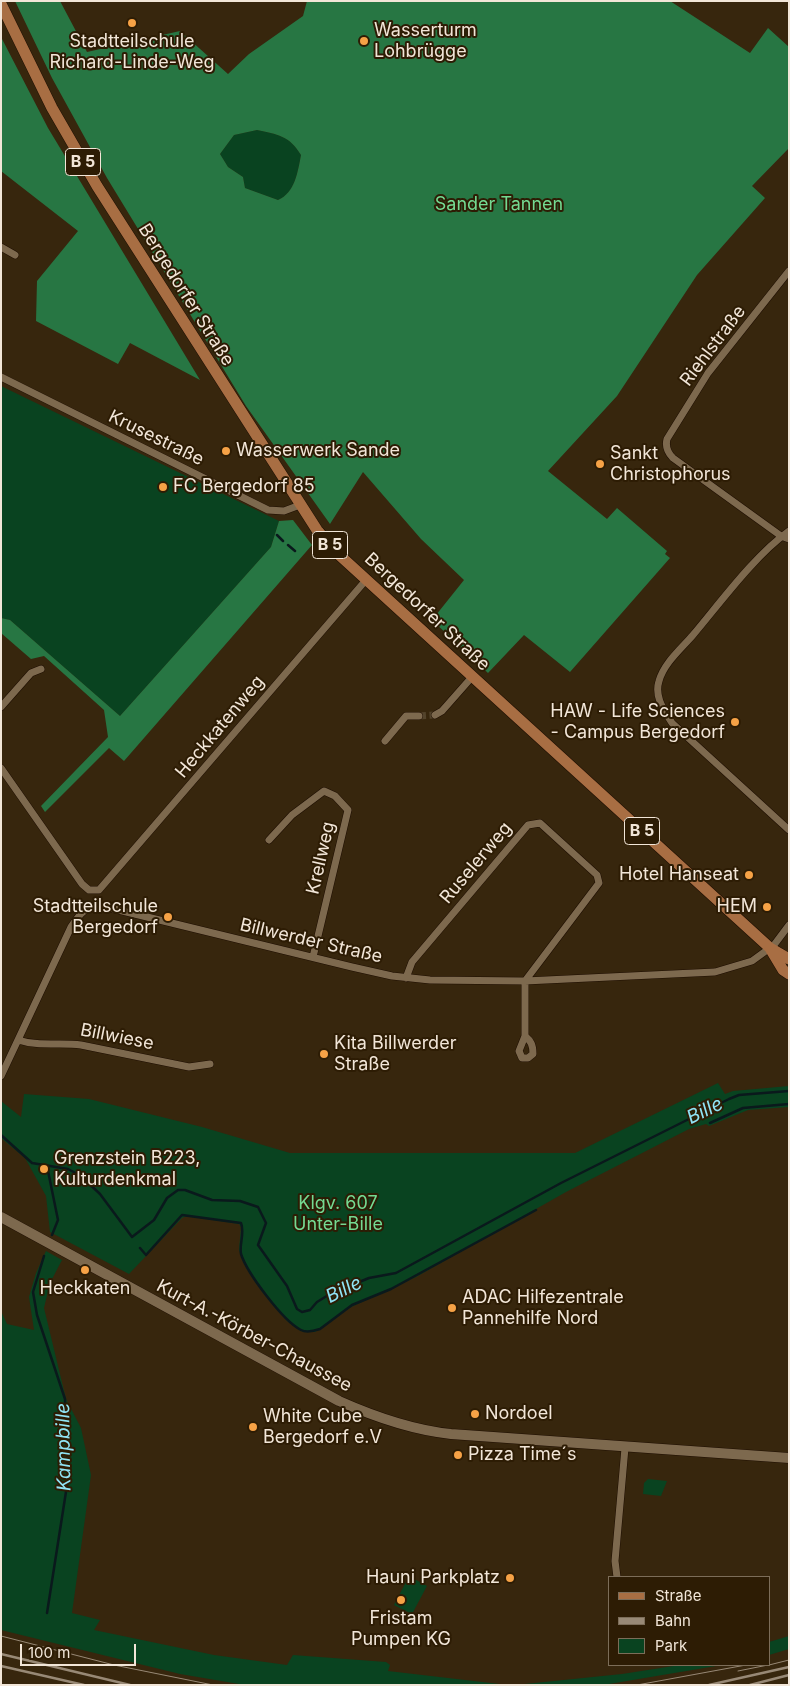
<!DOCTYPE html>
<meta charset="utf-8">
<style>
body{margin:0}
#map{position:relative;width:790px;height:1686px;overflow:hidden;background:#37260d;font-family:Inter,sans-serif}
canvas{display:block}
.frame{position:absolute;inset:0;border:2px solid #f2e6d8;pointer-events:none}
.legend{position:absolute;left:608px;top:1576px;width:162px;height:90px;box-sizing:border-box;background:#2d1c04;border:1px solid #7c6d59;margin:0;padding:6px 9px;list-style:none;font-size:15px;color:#f2e6d8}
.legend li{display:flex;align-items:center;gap:10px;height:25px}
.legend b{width:25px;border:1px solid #7c6d59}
.scale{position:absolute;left:20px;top:1644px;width:116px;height:22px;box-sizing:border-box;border:2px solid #f2e6d8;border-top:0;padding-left:6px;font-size:15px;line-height:18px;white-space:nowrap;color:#f2e6d8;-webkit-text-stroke:4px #2d1c04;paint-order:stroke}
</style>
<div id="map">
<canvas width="790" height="1686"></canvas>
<div class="frame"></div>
<ul class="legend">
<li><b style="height:6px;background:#a86e43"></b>Straße</li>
<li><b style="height:6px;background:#988976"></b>Bahn</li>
<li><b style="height:14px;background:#094320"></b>Park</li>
</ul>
<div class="scale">100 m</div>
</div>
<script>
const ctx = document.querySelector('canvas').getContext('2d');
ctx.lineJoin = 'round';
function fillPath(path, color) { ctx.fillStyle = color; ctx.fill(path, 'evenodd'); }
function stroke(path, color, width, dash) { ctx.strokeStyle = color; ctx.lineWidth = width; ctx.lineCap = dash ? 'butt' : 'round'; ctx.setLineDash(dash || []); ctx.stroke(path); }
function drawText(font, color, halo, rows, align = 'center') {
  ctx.font = font + ' Inter,sans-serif'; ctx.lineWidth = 4; ctx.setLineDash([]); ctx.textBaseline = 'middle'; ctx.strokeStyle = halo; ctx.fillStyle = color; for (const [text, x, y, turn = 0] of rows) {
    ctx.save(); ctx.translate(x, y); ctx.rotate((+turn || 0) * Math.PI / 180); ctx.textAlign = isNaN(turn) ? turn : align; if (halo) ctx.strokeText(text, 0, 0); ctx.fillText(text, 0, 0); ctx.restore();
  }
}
fillPath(new Path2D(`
 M257,130c20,4 33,6 44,25 -3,16 -6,38 -23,45l-33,-12 -2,-11 -15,-10 -8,-13 14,-19z
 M1,386l278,135 -8,26 -151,169 -110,-96 -9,-2z
 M718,1083l7,11 8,-3 56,-5v21l-41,3 -39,16 -3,-2 -17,5 -123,63 -150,85 -67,31 -34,24 -14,-1 -14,-10 -35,-45 -13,-26 2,-23 -2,-3 -52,-8 -5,2 -53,56 -79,-42 -4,-36 -21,-38 -24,-20v-37l20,16 3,-23 65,5 113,28 88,26h285z
 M46,1251l16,9 -12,23 -6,25 22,91 15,29 10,47 -19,138 28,7 -6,10 120,25 73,10 6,-10 93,7 4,3 -2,6 120,14h-263l-65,-11 -179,-44v-319l6,13 27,6 -5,-33 7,-24z
 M648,1479l19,2 -6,15 -18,-2 1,-11z
 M409,1576l18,10 -15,28 -18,-9z
 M789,1636v13l-20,6v-13z
 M680,1665h42l-119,20h-88l107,-11z`), '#094320');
fillPath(new Path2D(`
 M15,1h45l27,51 93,-21 48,43 21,-20 54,-38 4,-15h363l80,52 18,-25 21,19v101l-37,38 13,12 -68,77 -80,121 -69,75 59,48 10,-11 50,43 -2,3 5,4 -100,114 -46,-37 -36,38 -56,-53 32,-40 -43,-41 -58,-67 -33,52 -84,-118 -139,-228 -55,-100zM257,130c20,4 33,6 44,25 -3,16 -6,38 -23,45l-33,-12 -2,-11 -15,-10 -8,-13 14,-19z
 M1,37l47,91 152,252 -70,-37 -12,21 -82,-43 1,-40 41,-50 -77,-60z
 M293,520l19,25 -188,216 -15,-13 -64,64 -4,-6 67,-69 -4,-27 -60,-54 -13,3 -30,-26v-15l9,2 110,96 151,-169 8,-26z`), '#277643');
stroke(new Path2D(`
 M277,535l6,6
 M288,545l7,6
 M710,1123l33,-15 46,-4
 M1,1135l31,28 36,6 13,7 19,18 32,43 22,-17 13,-22 11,-8h7l27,10 28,1 18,6 8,16 -8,22 29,41 10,23 5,3 8,-2 7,-8 13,-8 39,-16 27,-5 165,-90 168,-84 10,-4 50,-4
 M47,1166l11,54 -6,15
 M140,1248l6,7 36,-40 59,8c4,10 -2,21 0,31 6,19 42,67 60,76 6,3 13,1 19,-1l32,-24 39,-16 145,-79
 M44,1256l-11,36 4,23 28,84 3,80 -21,134`), '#0a191c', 2.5);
stroke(new Path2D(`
 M419,716l16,-1`), '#53432b', 7, [7, 3.5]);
const street = new Path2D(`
 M1,247l14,8
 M789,271l-81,102 -41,66c-2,8 1,14 6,19l108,78 8,3
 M1,377l267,133 16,1 16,-6
 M789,531c-34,24 -69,72 -96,104 -12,14 -29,28 -34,46 -5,16 5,29 13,42l117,107
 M1,707l30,-34 10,-4
 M435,715l7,-4 30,-34
 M385,741l21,-25h13
 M1,768l81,116 7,6h10l267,-310
 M269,840l23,-25 32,-24 11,5 13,14 -35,147
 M406,978l6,-16 116,-137 12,-2 57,52 2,8 -74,98v55l-6,15 3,7h6l5,-4c0,-9 -2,-13 -8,-18
 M18,1040c21,7 42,2 63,5l108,22 21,-3
 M1,1076l70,-149c10,-15 15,-22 35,-20l246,60 40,9 38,4 95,1 190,-9 37,-11 22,-16 15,-20
 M617,1577l-2,-16 10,-113`);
const secondary = new Path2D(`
 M1,1217l338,184c36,16 73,29 112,33l338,24`);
const primary = new Path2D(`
 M1,4l51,104 45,78 220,344 19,22 434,396 19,11
 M771,950l12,20 6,4`);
stroke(street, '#1e0e00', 8);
stroke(secondary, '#1e0e00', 11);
stroke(primary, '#1e0e00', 12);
stroke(street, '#7d694e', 7);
stroke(secondary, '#7d694e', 10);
stroke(primary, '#a86e43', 11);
stroke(new Path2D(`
 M1,1636l113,29 99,20
 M769,1665l20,-5
 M738,1671l30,-6
 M637,1685l109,-20`), '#988976', 1);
stroke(new Path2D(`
 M1,1654l129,31
 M1,1666l83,19
 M709,1685l80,-18
 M750,1685l39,-10`), '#988976', 2.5);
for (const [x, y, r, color] of [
 [132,23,5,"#f6a246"],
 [364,41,5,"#f6a246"],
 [226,451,5,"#f6a246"],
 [600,464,5,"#f6a246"],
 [163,487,5,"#f6a246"],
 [735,722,5,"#f6a246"],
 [749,875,5,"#f6a246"],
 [767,907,5,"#f6a246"],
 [168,917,5,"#f6a246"],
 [324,1054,5,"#f6a246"],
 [44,1169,5,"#f6a246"],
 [85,1270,5,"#f6a246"],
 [452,1308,5,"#f6a246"],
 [475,1414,5,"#f6a246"],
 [253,1427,5,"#f6a246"],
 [458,1455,5,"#f6a246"],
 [510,1578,5,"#f6a246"],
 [401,1600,5,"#f6a246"]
]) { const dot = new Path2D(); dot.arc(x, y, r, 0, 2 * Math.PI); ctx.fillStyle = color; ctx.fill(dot); stroke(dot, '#2d1c04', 2); }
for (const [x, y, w] of [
 [83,162,35],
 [330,545,35],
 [642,831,35]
]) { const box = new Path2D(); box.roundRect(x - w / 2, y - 13.5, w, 27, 4); ctx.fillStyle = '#2d1c04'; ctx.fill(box); stroke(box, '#f2e6d8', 1); }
drawText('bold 16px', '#f2e6d8', null, [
 ["B 5",83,162],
 ["B 5",330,545],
 ["B 5",642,831]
]);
drawText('18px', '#f2e6d8', '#2d1c04', [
 ["Wasserturm",374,31],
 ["Lohbrügge",374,52],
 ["Stadtteilschule",132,42,"center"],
 ["Richard-Linde-Weg",132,63,"center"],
 ["Wasserwerk Sande",236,451],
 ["Sankt",610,454],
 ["Christophorus",610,475],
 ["FC Bergedorf 85",173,487],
 ["HAW - Life Sciences",725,712,"right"],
 ["- Campus Bergedorf",725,733,"right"],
 ["Hotel Hanseat",739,875,"right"],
 ["Stadtteilschule",158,907,"right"],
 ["Bergedorf",158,928,"right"],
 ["HEM",757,907,"right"],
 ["Kita Billwerder",334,1044],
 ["Straße",334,1065],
 ["Grenzstein B223,",54,1159],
 ["Kulturdenkmal",54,1180],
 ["Heckkaten",85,1289,"center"],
 ["ADAC Hilfezentrale",462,1298],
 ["Pannehilfe Nord",462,1319],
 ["Nordoel",485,1414],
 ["White Cube",263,1417],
 ["Bergedorf e.V",263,1438],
 ["Pizza Time´s",468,1455],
 ["Hauni Parkplatz",500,1578,"right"],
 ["Fristam",401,1619,"center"],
 ["Pumpen KG",401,1640,"center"]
], 'left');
drawText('18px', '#74da92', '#2d1c04', [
 ["Sander Tannen",499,205],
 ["Klgv. 607",338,1204],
 ["Unter-Bille",338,1225]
]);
drawText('18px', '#f2e6d8', '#2d1c04', [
 ["Bergedorfer Straße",186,295,58],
 ["Riehlstraße",713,346,-53],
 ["Krusestraße",156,438,26],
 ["Bergedorfer Straße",427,612,43],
 ["Heckkatenweg",220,727,-50],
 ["Krellweg",321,858,-77],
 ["Ruselerweg",476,863,-50],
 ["Billwerder Straße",311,941,13],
 ["Billwiese",117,1037,11],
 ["Kurt-A.-Körber-Chaussee",254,1336,28]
]);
drawText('italic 19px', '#90e4f5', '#2d1c04', [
 ["Bille",705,1111,-26],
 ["Bille",344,1290,-26],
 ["Kampbille",64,1447,-91]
]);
</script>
